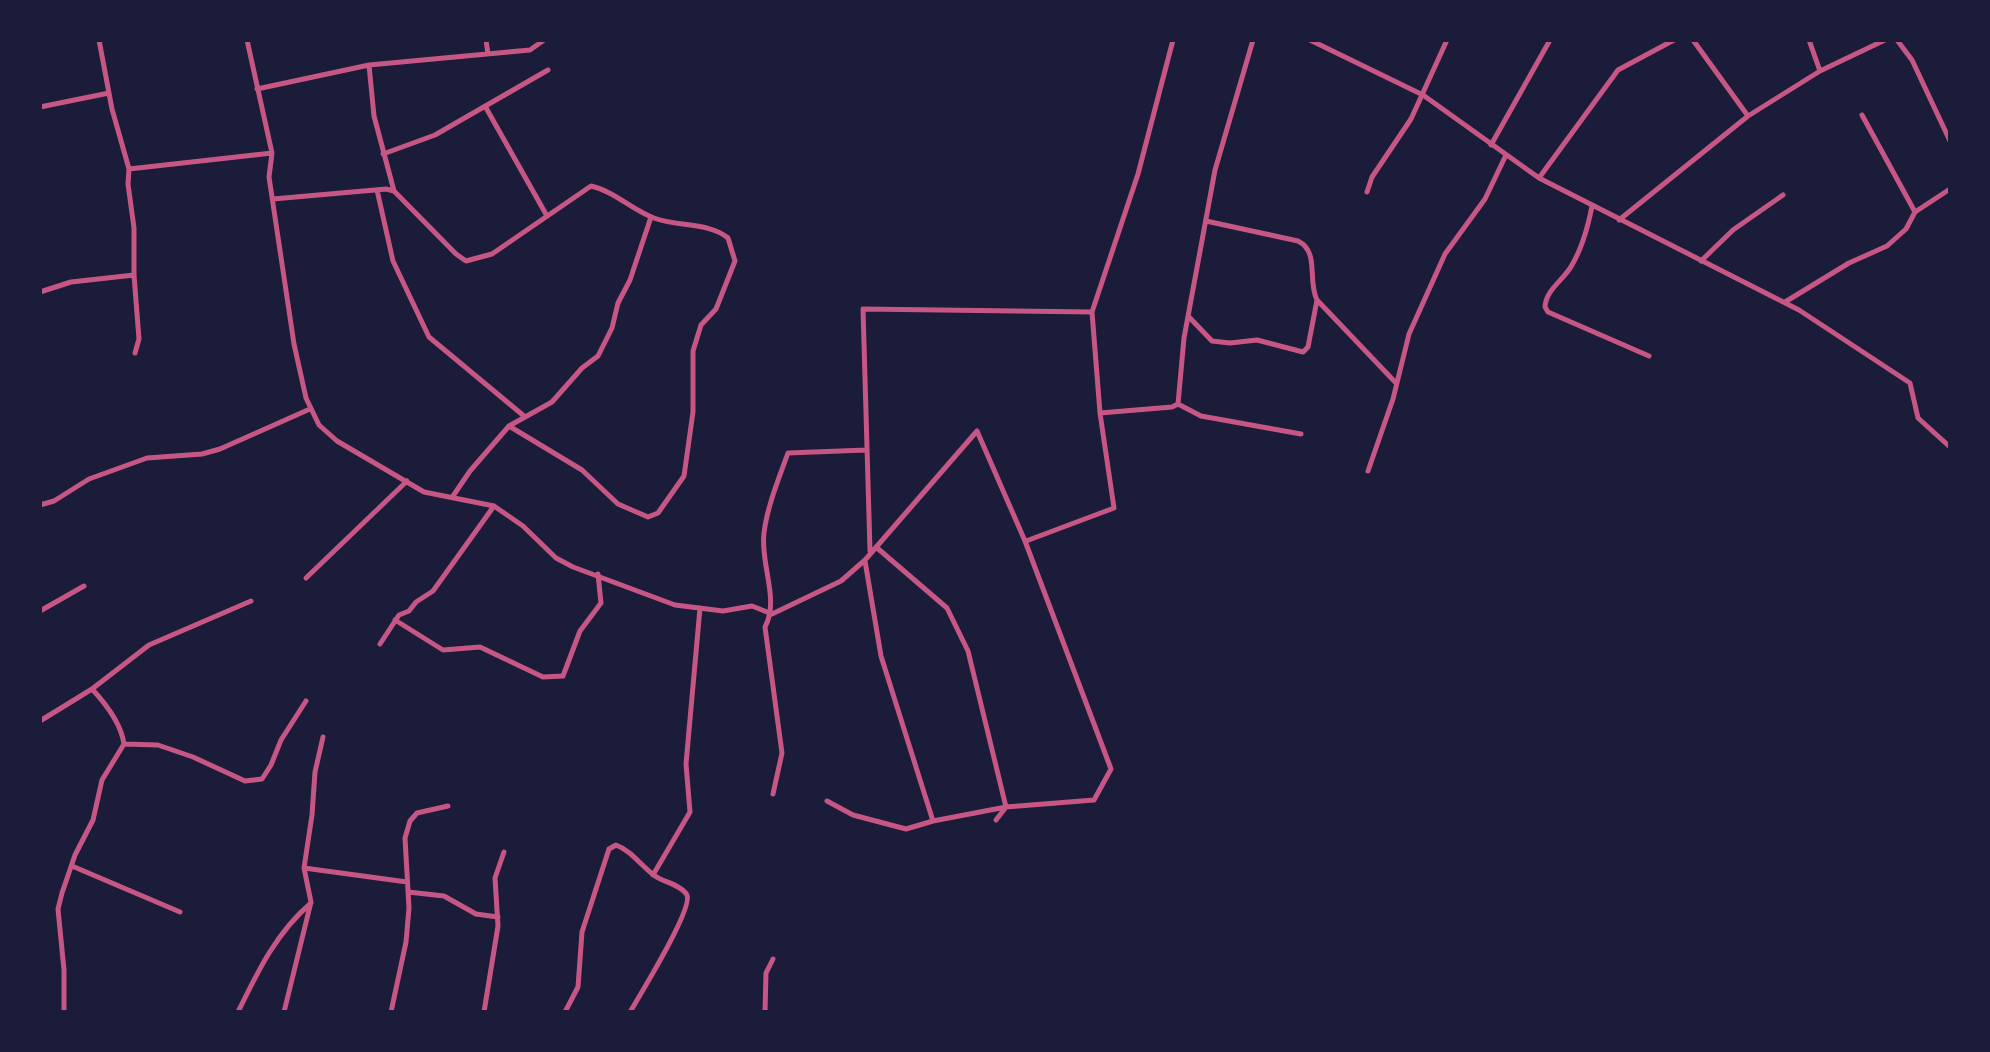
<!DOCTYPE html>
<style>
body{margin:0}
#map{position:relative;width:1990px;height:1052px;overflow:hidden;background:#1b1b3a;font-family:"Space Grotesk",sans-serif}
canvas{display:block}
.frame{position:absolute;inset:0;border:42px solid #1b1b3a;pointer-events:none}
</style>
<div id="map">
<canvas width="1990" height="1052"></canvas>
<div class="frame"></div>
</div>
<script>
const ctx = document.querySelector('canvas').getContext('2d');
ctx.lineJoin = 'round';
function stroke(path, color, width, dash) { ctx.strokeStyle = color; ctx.lineWidth = width; ctx.lineCap = dash ? 'butt' : 'round'; ctx.setLineDash(dash || []); ctx.stroke(path); }
stroke(new Path2D(`
 M99,40l13,69 17,60 -1,15 6,44v47l5,64 -4,14
 M247,40l25,113 -3,24 25,167 12,54 13,27 18,16 87,51 70,14 29,20 33,32 17,9 102,38 48,6 29,-5 20,8 69,-33 24,-21 112,-129 48,110 86,228 -17,31 -88,7 -73,14 -27,8 -53,-14 -26,-14
 M486,40l2,14
 M1310,40l113,55 116,83 260,132 111,73 8,35 32,29
 M1693,40l55,76
 M1809,40l11,31
 M1897,40l15,20 38,81
 M369,65l5,51 20,75
 M257,89l112,-24 161,-15 14,-10
 M485,106l62,110
 M40,107l69,-14
 M1862,115l53,97
 M1491,145l59,-105
 M383,154l52,-19 113,-65
 M129,169l143,-16
 M1539,178l79,-108 56,-30
 M377,190l16,71 36,76 95,79
 M1367,192l5,-15 39,-58 36,-79
 M273,199l113,-10 8,2 62,63 10,7 26,-7 99,-68c23,5 41,24 63,32 23,9 55,4 74,20l7,23 -19,48 -15,16 -8,26v61l-9,64 -26,37 -10,4 -30,-13 -36,-34 -73,-44
 M1592,206c-4,21 -9,40 -20,59 -8,15 -26,24 -27,42l3,5 101,44
 M1619,220l129,-104 72,-45 65,-31
 M1206,221l92,20c22,11 9,39 19,59l79,83
 M1701,261l32,-31 50,-35
 M40,292l31,-10 63,-7
 M1785,302l64,-39 38,-17 19,-17 9,-17 35,-23
 M1189,317l23,24 18,2 27,-3 46,12 5,-5 9,-47
 M1178,404l23,12 100,18
 M1100,413l-8,-101 46,-138 35,-134
 M1368,471l25,-72 16,-65 36,-80 40,-55 21,-44
 M453,496l17,-25 39,-45 43,-24 30,-34 16,-12 14,-28 6,-25 12,-23 21,-63
 M40,505l14,-4 35,-22 58,-21 55,-4 18,-5 90,-40
 M1026,541l88,-33 -14,-95 72,-6 6,-3 6,-66 31,-168 38,-130
 M876,547l71,61 21,43 38,156 -10,13
 M870,551l-7,-242 229,3
 M865,561l16,95 52,165
 M306,578l101,-97
 M40,611l44,-25
 M395,620l48,30 37,-3 63,30 20,-1 17,-45 21,-28 -3,-29
 M380,644l19,-29 10,-4 7,-9 17,-11 61,-85
 M40,721l52,-32 57,-44 102,-44
 M124,744l34,1 35,12 52,24 17,-2 9,-14 10,-25 25,-39
 M773,794l9,-41 -17,-126c15,-27 -5,-63 -1,-94 3,-26 15,-55 24,-80l78,-3
 M72,866l108,46
 M304,868l103,14
 M653,875l37,-63 -4,-48 14,-156
 M408,892l36,4 32,18 22,3
 M64,1012v-42l-6,-61 4,-16 13,-38 18,-35 9,-40 22,-36c-3,-21 -18,-40 -32,-55
 M238,1012c20,-41 38,-79 73,-109
 M284,1012l27,-110 -7,-34 8,-53 3,-43 8,-35
 M391,1012l15,-70 3,-34 -4,-70 5,-17 7,-8 31,-7
 M484,1012l14,-86 -3,-48 9,-26
 M565,1012l13,-25 4,-55 27,-83 7,-4c16,6 25,21 39,31 8,6 27,9 32,19 6,14 -47,100 -57,117
 M765,1012l1,-39 7,-14`), '#c65784', 5);
</script>
